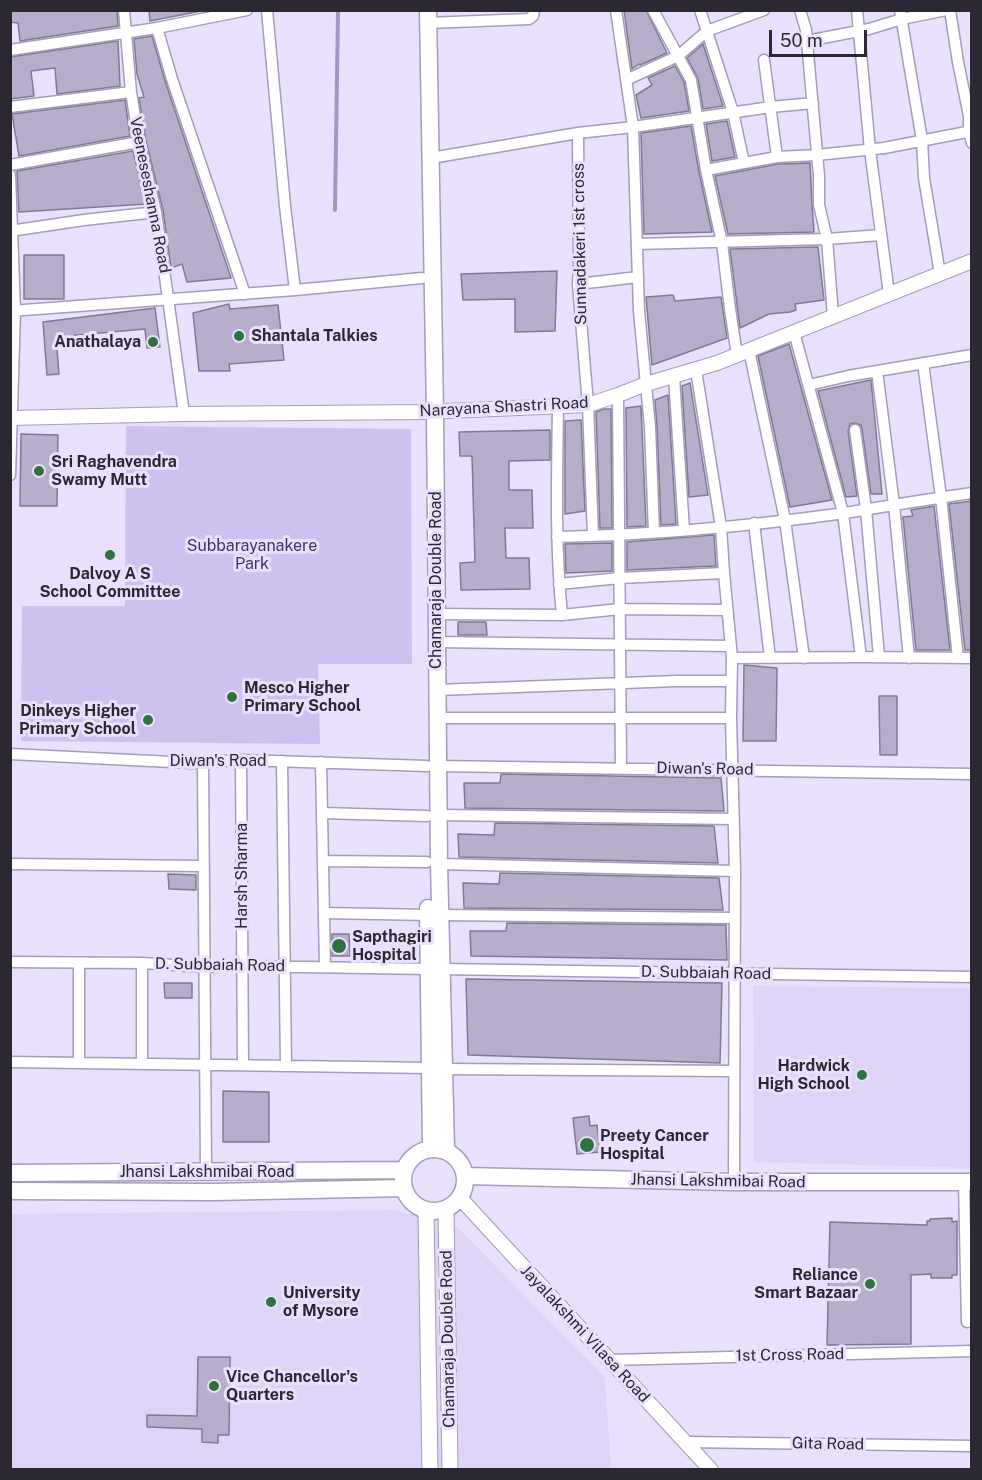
<!DOCTYPE html>
<style>
body{margin:0}
#map{position:relative;width:982px;height:1480px;overflow:hidden;background:#e8e0fd;font-family:"Public Sans",sans-serif}
canvas{display:block}
.frame{position:absolute;inset:0;border:12px solid #2b2833;pointer-events:none}
.scale{position:absolute;left:769px;top:30px;width:98px;height:27px;box-sizing:border-box;border:3px solid #2b2833;border-top:0;padding-left:8px;font-size:18px;line-height:21px;white-space:nowrap;color:#2b2833;-webkit-text-stroke:4px #e8e0fd;paint-order:stroke}
</style>
<div id="map">
<canvas width="982" height="1480"></canvas>
<div class="frame"></div>
<div class="scale">50 m</div>
</div>
<script>
const ctx = document.querySelector('canvas').getContext('2d');
ctx.lineJoin = 'round';
function fillPath(path, color) { ctx.fillStyle = color; ctx.fill(path, 'evenodd'); }
function stroke(path, color, width, dash) { ctx.strokeStyle = color; ctx.lineWidth = width; ctx.lineCap = dash ? 'butt' : 'round'; ctx.setLineDash(dash || []); ctx.stroke(path); }
function drawText(font, color, halo, rows, align = 'center') {
  ctx.font = font + ' "Public Sans",sans-serif'; ctx.lineWidth = 6; ctx.setLineDash([]); ctx.textBaseline = 'middle'; ctx.strokeStyle = halo; ctx.fillStyle = color; for (const [text, x, y, turn = 0] of rows) {
    ctx.save(); ctx.translate(x, y); ctx.rotate((+turn || 0) * Math.PI / 180); ctx.textAlign = isNaN(turn) ? turn : align; if (halo) ctx.strokeText(text, 0, 0); ctx.fillText(text, 0, 0); ctx.restore();
  }
}
fillPath(new Path2D(`
 M753,986l218,2v180l-217,-6z
 M395,1210l62,17 148,150 6,92h-600l-1,-255z`), '#dfd4f8');
fillPath(new Path2D(`
 M126,426l285,3 1,235h-94l2,80 -299,-3 1,-135h103z`), '#cfc1ef');
stroke(new Path2D(`
 M335,210l3,-200`), '#a596c6', 4);
const building = new Path2D(`
 M10,10h107l1,16 -98,15 -2,-18 -8,-1z
 M149,10h52v1l-51,10z
 M624,10h22l21,43 -27,12 -1,-1 -7,5z
 M152,36l13,45 66,197 -44,4 -5,-18 -11,4 -8,-58 -17,-69 -7,-43 5,-1 -7,-23 -3,-35z
 M118,41l2,45 -63,8 -2,-26 -24,3 3,25 -24,3v-42z
 M703,44l20,62 -20,3 -5,-31 -11,-20z
 M675,66l9,16 5,29 -48,7 -5,-23 16,-10 -4,-7z
 M125,100l5,36 -111,20 -7,-42z
 M727,121l8,36 -23,4 -6,-37z
 M691,126l8,46 13,60 -68,2 -3,-101z
 M133,151l13,53 -127,8 -2,-41z
 M810,163l2,42 2,27 -86,2 -13,-58 63,-12z
 M818,247l6,53 -29,4 1,6 -6,2 -21,2 -29,14 -10,-79z
 M24,255h40v44h-40z
 M557,271l-2,60 -40,1v-33l-52,1 -2,-26z
 M673,295l2,6 46,-4 6,41 -75,27 -6,-68z
 M229,304l1,5 48,-4 6,55 -55,4 1,7h-31l-6,-58z
 M155,308l5,39 -13,1 -2,-19 -89,8 3,37 -12,1 -4,-53z
 M789,344l43,156 -42,7 -32,-151z
 M871,380l11,114h-11l-9,-65 -1,-4 -6,-2 -5,1 -2,7 9,65 -11,1 -28,-106z
 M690,383l18,112 -19,2 -7,-111z
 M668,395l8,129 -15,1 -4,-98 -2,-27z
 M641,406l5,120 -19,1 -1,-119z
 M604,409h7l1,119h-12l-4,-116z
 M581,420l4,91 -20,3v-93z
 M550,430v30l-41,1v29h23l1,38h-28l1,30h23l1,31 -69,1 -1,-27 15,-1 -3,-106h-12l-1,-24z
 M21,434l37,1 -1,71h-37z
 M972,501v149h-7l-16,-146z
 M934,506l16,144h-34l-13,-133 10,-1 -2,-6z
 M714,535l2,31 -89,4v-28z
 M612,543v28l-46,2 -1,-29z
 M458,622h28l1,13h-29z
 M744,665l33,3 -1,73h-33z
 M879,696h18v59h-17z
 M501,774l220,4 3,33 -259,-3 -1,-25h36z
 M495,823l219,3 4,37 -259,-6 -1,-23 36,1z
 M500,873l219,5 4,32 -259,-2 -1,-25 36,1z
 M168,874l28,1v15l-27,-1z
 M507,923l219,2 1,35 -256,-4 -1,-25h36z
 M332,934h17l1,22h-18z
 M466,979l256,4 -2,80 -252,-8z
 M164,983h28v15h-27z
 M223,1091l46,1v50h-46z
 M589,1116l1,10 7,-1 3,27 -23,2 -4,-36z
 M952,1218v4l5,-1v54h-5v3h-21v-4l-20,1v69l-84,1 3,-123 97,3v-4h3v-2z
 M198,1357h32l-1,78h-11v8l-16,-1v-13l-55,-2v-12l50,1z`);
fillPath(building, '#b6aeca');
stroke(building, '#827a94', 1.5);
const minor = new Path2D(`
 M124,10l7,82 8,50 17,70 28,202
 M267,10l18,196 10,84
 M616,10l17,117 6,184 11,116 4,105
 M653,10l38,70 15,90 16,73 8,66 7,46
 M700,10l33,102 11,51
 M800,10l6,20 13,146v29l8,34 6,77
 M857,10l13,140 19,144
 M900,10l22,130 2,38 16,96
 M950,10l8,52 11,54v15l3,12
 M428,23l101,-4 4,-3 1,-6
 M157,28l15,51 73,215
 M807,41l62,-12 33,-10 44,-9
 M10,50l147,-22 90,-18
 M764,60l13,97
 M626,80l52,-24 29,-25 57,-21
 M10,107l121,-15
 M578,133l1,135 -1,16 10,121 5,131
 M431,158l147,-25 55,-6 138,-20 42,-4
 M10,165l129,-23
 M706,170l71,-13 40,-2 67,-7 88,-17
 M10,175l5,136 -5,164
 M10,231l74,-11 72,-8
 M637,244l190,-5 54,-4
 M578,284l60,-7
 M10,311l285,-21 127,-12
 M794,332l49,181 18,144
 M749,350l36,170 19,138
 M923,363l18,134 17,161
 M696,370l25,157 3,46 8,85 -1,60 4,153 -1,311
 M877,371l17,134 15,153
 M674,377l10,153
 M809,385l39,-9 124,-21
 M618,395l3,373
 M558,407c-1,69 -3,139 4,208
 M855,430l11,79 13,148
 M754,523l16,135
 M557,537c96,-2 193,-11 288,-24 42,-7 84,-14 127,-20
 M559,584l61,-6 104,-5
 M436,614l126,1 58,-6 107,1
 M436,642l295,4
 M732,658l129,-1 111,1
 M437,690l240,-9h54
 M437,718h294
 M10,754l182,9 49,-3 186,6
 M241,760l2,305
 M282,761l4,305
 M203,762l3,410
 M321,762l4,205
 M438,766l534,8
 M322,813l105,3
 M439,815l295,4
 M323,861l104,1
 M10,864l193,2
 M439,864l296,7
 M324,913l105,2
 M440,915l294,3
 M10,962l132,1 62,4 38,-1 187,3
 M142,963v101
 M441,969l531,8
 M10,1062l420,6
 M79,1063v-100
 M444,1069l290,2
 M964,1182l3,140
 M609,1360l363,-9
 M685,1442l287,4`);
const tertiary = new Path2D(`
 M10,418l174,-4 240,-2 164,-7 30,-10 28,-11 71,-21 255,-102
 M460,1198l251,272`);
const secondary = new Path2D(`
 M446,1209l4,261
 M426,1210l4,260`);
const primary = new Path2D(`
 M428,10l7,402 4,452 7,286
 M428,908l3,240
 M403 1180a31 31 0 1 1 62 0a31 31 0 1 1-62 0Z
 M10,1173l394,-3
 M465,1176l269,6h238
 M10,1191l204,1 190,-4`);
stroke(minor, '#a49cb8', 13);
stroke(tertiary, '#a49cb8', 16);
stroke(secondary, '#a49cb8', 17);
stroke(primary, '#a49cb8', 19);
stroke(minor, '#fff', 10);
stroke(tertiary, '#fff', 14);
stroke(secondary, '#fff', 15);
stroke(primary, '#fff', 16);
for (const [x, y, r, color] of [
 [239,336,6,"#2e723e"],
 [153,342,6,"#2e723e"],
 [39,471,6,"#2e723e"],
 [110,555,6,"#2e723e"],
 [232,697,6,"#2e723e"],
 [148,720,6,"#2e723e"],
 [339,946,8,"#2e723e"],
 [862,1075,6,"#2e723e"],
 [587,1145,8,"#2e723e"],
 [870,1284,6,"#2e723e"],
 [271,1302,6,"#2e723e"],
 [214,1386,6,"#2e723e"]
]) { const dot = new Path2D(); dot.arc(x, y, r, 0, 2 * Math.PI); ctx.fillStyle = color; ctx.fill(dot); stroke(dot, '#e8e0fd', 2); }
drawText('16px', '#2b2833', '#e8e0fd', [
 ["Veeneseshanna Road",150,195,79],
 ["Sunnadakeri 1st cross",580,244,-91],
 ["Narayana Shastri Road",504,407,-3],
 ["Chamaraja Double Road",436,580,-90],
 ["Diwan's Road",218,761],
 ["Diwan's Road",705,769,1],
 ["Harsh Sharma",242,876,-90],
 ["D. Subbaiah Road",220,965,1],
 ["D. Subbaiah Road",706,973,1],
 ["Jhansi Lakshmibai Road",207,1172],
 ["Jhansi Lakshmibai Road",718,1181,1],
 ["Jayalakshmi Vilasa Road",585,1334,47],
 ["Chamaraja Double Road",448,1339,-91],
 ["1st Cross Road",790,1355,-1],
 ["Gita Road",828,1444,1]
]);
drawText('bold 16px', '#2b2833', '#e8e0fd', [
 ["Shantala Talkies",251,336],
 ["Anathalaya",141,342,"right"],
 ["Sri Raghavendra",51,462],
 ["Swamy Mutt",51,480],
 ["Dalvoy A S",110,574,"center"],
 ["School Committee",110,592,"center"],
 ["Mesco Higher",244,688],
 ["Primary School",244,706],
 ["Dinkeys Higher",136,711,"right"],
 ["Primary School",136,729,"right"],
 ["Sapthagiri",352,937],
 ["Hospital",352,955],
 ["Hardwick",850,1066,"right"],
 ["High School",850,1084,"right"],
 ["Preety Cancer",600,1136],
 ["Hospital",600,1154],
 ["Reliance",858,1275,"right"],
 ["Smart Bazaar",858,1293,"right"],
 ["University",283,1293],
 ["of Mysore",283,1311],
 ["Vice Chancellor's",226,1377],
 ["Quarters",226,1395]
], 'left');
drawText('16px', '#46306b', '#e8e0fd', [
 ["Subbarayanakere",252,546],
 ["Park",252,564]
]);
</script>
